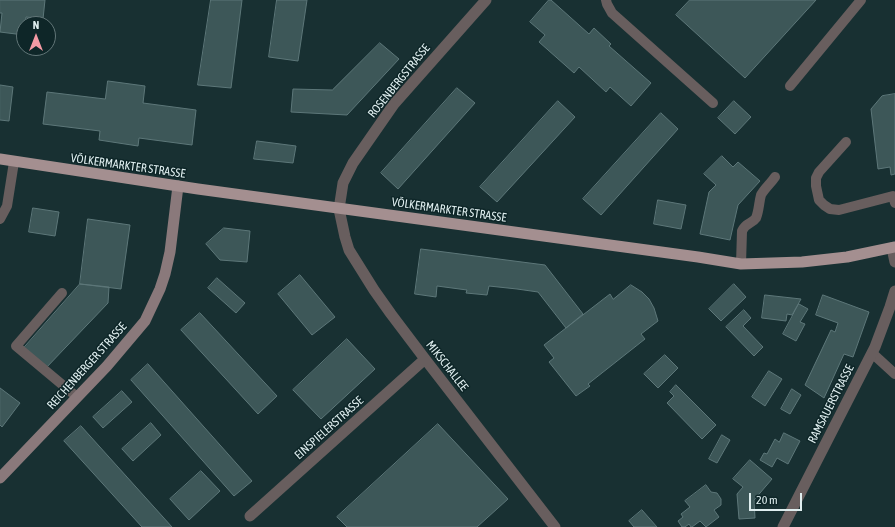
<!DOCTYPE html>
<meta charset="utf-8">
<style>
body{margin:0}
#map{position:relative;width:895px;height:527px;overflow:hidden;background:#183032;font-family:"Asap Condensed",sans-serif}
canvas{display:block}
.north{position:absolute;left:16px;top:16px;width:40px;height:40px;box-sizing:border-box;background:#0e2628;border:1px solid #627678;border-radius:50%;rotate:0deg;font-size:11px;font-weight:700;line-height:16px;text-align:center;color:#dfeeef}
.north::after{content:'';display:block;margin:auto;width:14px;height:18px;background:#f49aa4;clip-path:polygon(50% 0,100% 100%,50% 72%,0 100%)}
.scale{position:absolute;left:749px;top:493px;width:53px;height:18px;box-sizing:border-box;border:2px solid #dfeeef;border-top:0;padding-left:5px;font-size:12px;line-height:14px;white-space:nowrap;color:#dfeeef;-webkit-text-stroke:3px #0e2628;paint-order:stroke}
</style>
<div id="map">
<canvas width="895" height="527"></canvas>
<div class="north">N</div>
<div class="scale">20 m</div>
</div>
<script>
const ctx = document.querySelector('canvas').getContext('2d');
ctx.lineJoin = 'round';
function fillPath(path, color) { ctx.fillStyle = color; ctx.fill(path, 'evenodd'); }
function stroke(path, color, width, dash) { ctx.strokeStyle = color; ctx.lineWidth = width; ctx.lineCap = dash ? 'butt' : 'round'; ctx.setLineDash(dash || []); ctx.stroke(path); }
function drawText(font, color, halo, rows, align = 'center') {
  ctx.font = font + ' "Asap Condensed",sans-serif'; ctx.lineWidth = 3; ctx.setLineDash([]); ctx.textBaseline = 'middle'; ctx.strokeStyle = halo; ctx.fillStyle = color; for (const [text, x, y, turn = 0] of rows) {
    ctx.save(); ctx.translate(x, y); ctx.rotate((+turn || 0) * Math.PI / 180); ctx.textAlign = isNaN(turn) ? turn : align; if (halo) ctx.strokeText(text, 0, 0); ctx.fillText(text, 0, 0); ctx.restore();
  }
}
const building = new Path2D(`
 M0,0h45l-2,19 -17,-2 -1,7h-1v11l-24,-3 2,-19h-2z
 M211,0h31l-11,88 -33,-3z
 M277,0h30l-9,61 -29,-4z
 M549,0h2l38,34 5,-6 17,16 -2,2 42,37 -20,23 -21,-19 -4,5 -27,-25 -5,6 -35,-31 6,-7 -15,-13z
 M690,0h126l-71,78 -69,-63z
 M380,43l19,16 -52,56 -56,-3 2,-23 39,1z
 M108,81l37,5 -2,17 53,7 -4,35 -53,-7 -1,8 -39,-6 1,-9 -57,-7 4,-32 58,7z
 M0,85l13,2 -4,34 -9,-1z
 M457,88l18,15 -77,86 -17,-16z
 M895,94v80l-4,1 -1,-8 -12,2 -7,-60 11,-13z
 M558,101l17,16 -78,85 -17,-15z
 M734,101l17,16 -16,17 -17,-16z
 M661,113l17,16 -77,86 -18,-16z
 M257,141l39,5 -3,17 -39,-4z
 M722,156l11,11 5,-5 22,19 -22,24 -8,35 -30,-6 9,-42 7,-7 -12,-11z
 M658,200l28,5 -5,24 -27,-5z
 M33,208l26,4 -4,24 -26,-4z
 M88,219l42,6 -9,64 -41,-5z
 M224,228l26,3 -3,31 -27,-2 -14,-16z
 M421,249l124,16 38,49 -17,14 -28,-36 -21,-3 -28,-3 -2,9 -21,-2 1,-3 -30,-4 -1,11 -21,-3z
 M300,275l35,42 -23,18 -34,-41z
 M217,278l28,25 -9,10 -28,-25z
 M80,284l29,3 -1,16 -63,66 -22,-20z
 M734,284l12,13 -25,24 -12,-12z
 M631,285l11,7 7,7 5,9 4,13 -17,13 4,5 -57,45 2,2 -14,10 -27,-34 5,-4 -10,-13 66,-51 3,5z
 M765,295l36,4 -9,16 -5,-1 -1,7 -24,-3z
 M823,295l46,17 -16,45 -9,-3 -20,44 -19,-13 26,-55 4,2 3,-9 -22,-8z
 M799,304l9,5 -8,13 5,2 -9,17 -13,-7z
 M744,310l7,8 -8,8 20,21 -9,9 -28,-29z
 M200,313l77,83 -19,18 -77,-84z
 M347,339l28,30 -54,50 -28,-29z
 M665,355l13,13 -20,20 -14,-14z
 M148,364l104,117 -18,15 -103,-116z
 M769,371l13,8 -17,27 -13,-9z
 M676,385l40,40 -14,14 -35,-36 7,-7 -4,-4z
 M0,388l20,15 -18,24 -2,-2z
 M792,389l9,6 -11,19 -9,-5z
 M122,391l10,11 -29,26 -10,-11z
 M151,423l10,12 -28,26 -11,-12z
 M438,424l70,75 -31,28h-130l-10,-10z
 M81,426l91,101h-30l-78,-86z
 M784,433l16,8 -12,23 -11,-6 -5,9 -12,-7 4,-7 3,1 8,-15 4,3z
 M722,435l8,5 -13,23 -8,-4z
 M750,460l22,19 -18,21 1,18 -16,1 -2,-25 6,-7 -10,-8z
 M201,471l19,20 -31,29 -19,-21z
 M706,485l5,7 6,1 4,6v6l-7,5 5,7 -13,10 -6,-6 -8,6h-1l-2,-3 -4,3h-3l-4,-6 5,-4 -2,-3 9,-7 -5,-6z
 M642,510l15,17h-23l-5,-6z`);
fillPath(building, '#3d5758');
stroke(building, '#5d7779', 1);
stroke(new Path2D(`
 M606,0l1,4 5,9 101,90
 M790,86l71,-86
 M846,142l-27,30 -3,6v8l3,14 5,5 6,4 9,1 54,-14 2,7
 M0,219l7,-13 7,-44
 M741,264l1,-33c4,-9 10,-7 14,-13 3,-7 3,-16 5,-23 3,-6 10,-12 14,-18
 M62,293l-46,53 61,51
 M872,353l23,21`), '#685e5e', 10);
stroke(new Path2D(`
 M486,0l-92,104 -41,59 -10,20 -4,26 6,28 4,13 25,40 17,24 34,45 130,168
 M892,248l3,14
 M250,516l175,-157
 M783,527l92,-180 15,-40 5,-16`), '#685e5e', 11);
stroke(new Path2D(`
 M0,478l107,-112 38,-45 15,-32 5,-15 5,-22 8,-66`), '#8a797b', 11);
stroke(new Path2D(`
 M0,159l198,30 500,68 43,7 61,-2 45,-5 48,-10`), '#a48f90', 11);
drawText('12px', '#dfeeef', '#0e2628', [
 ["ROSENBERGSTRASSE",399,81,-51],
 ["VÖLKERMARKTER STRASSE",128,166,8],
 ["VÖLKERMARKTER STRASSE",449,210,8],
 ["REICHENBERGER STRASSE",87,366,-48],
 ["MIKSCHALLEE",447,366,52],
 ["RAMSAUERSTRASSE",831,404,-63],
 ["EINSPIELERSTRASSE",329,428,-42]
]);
</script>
